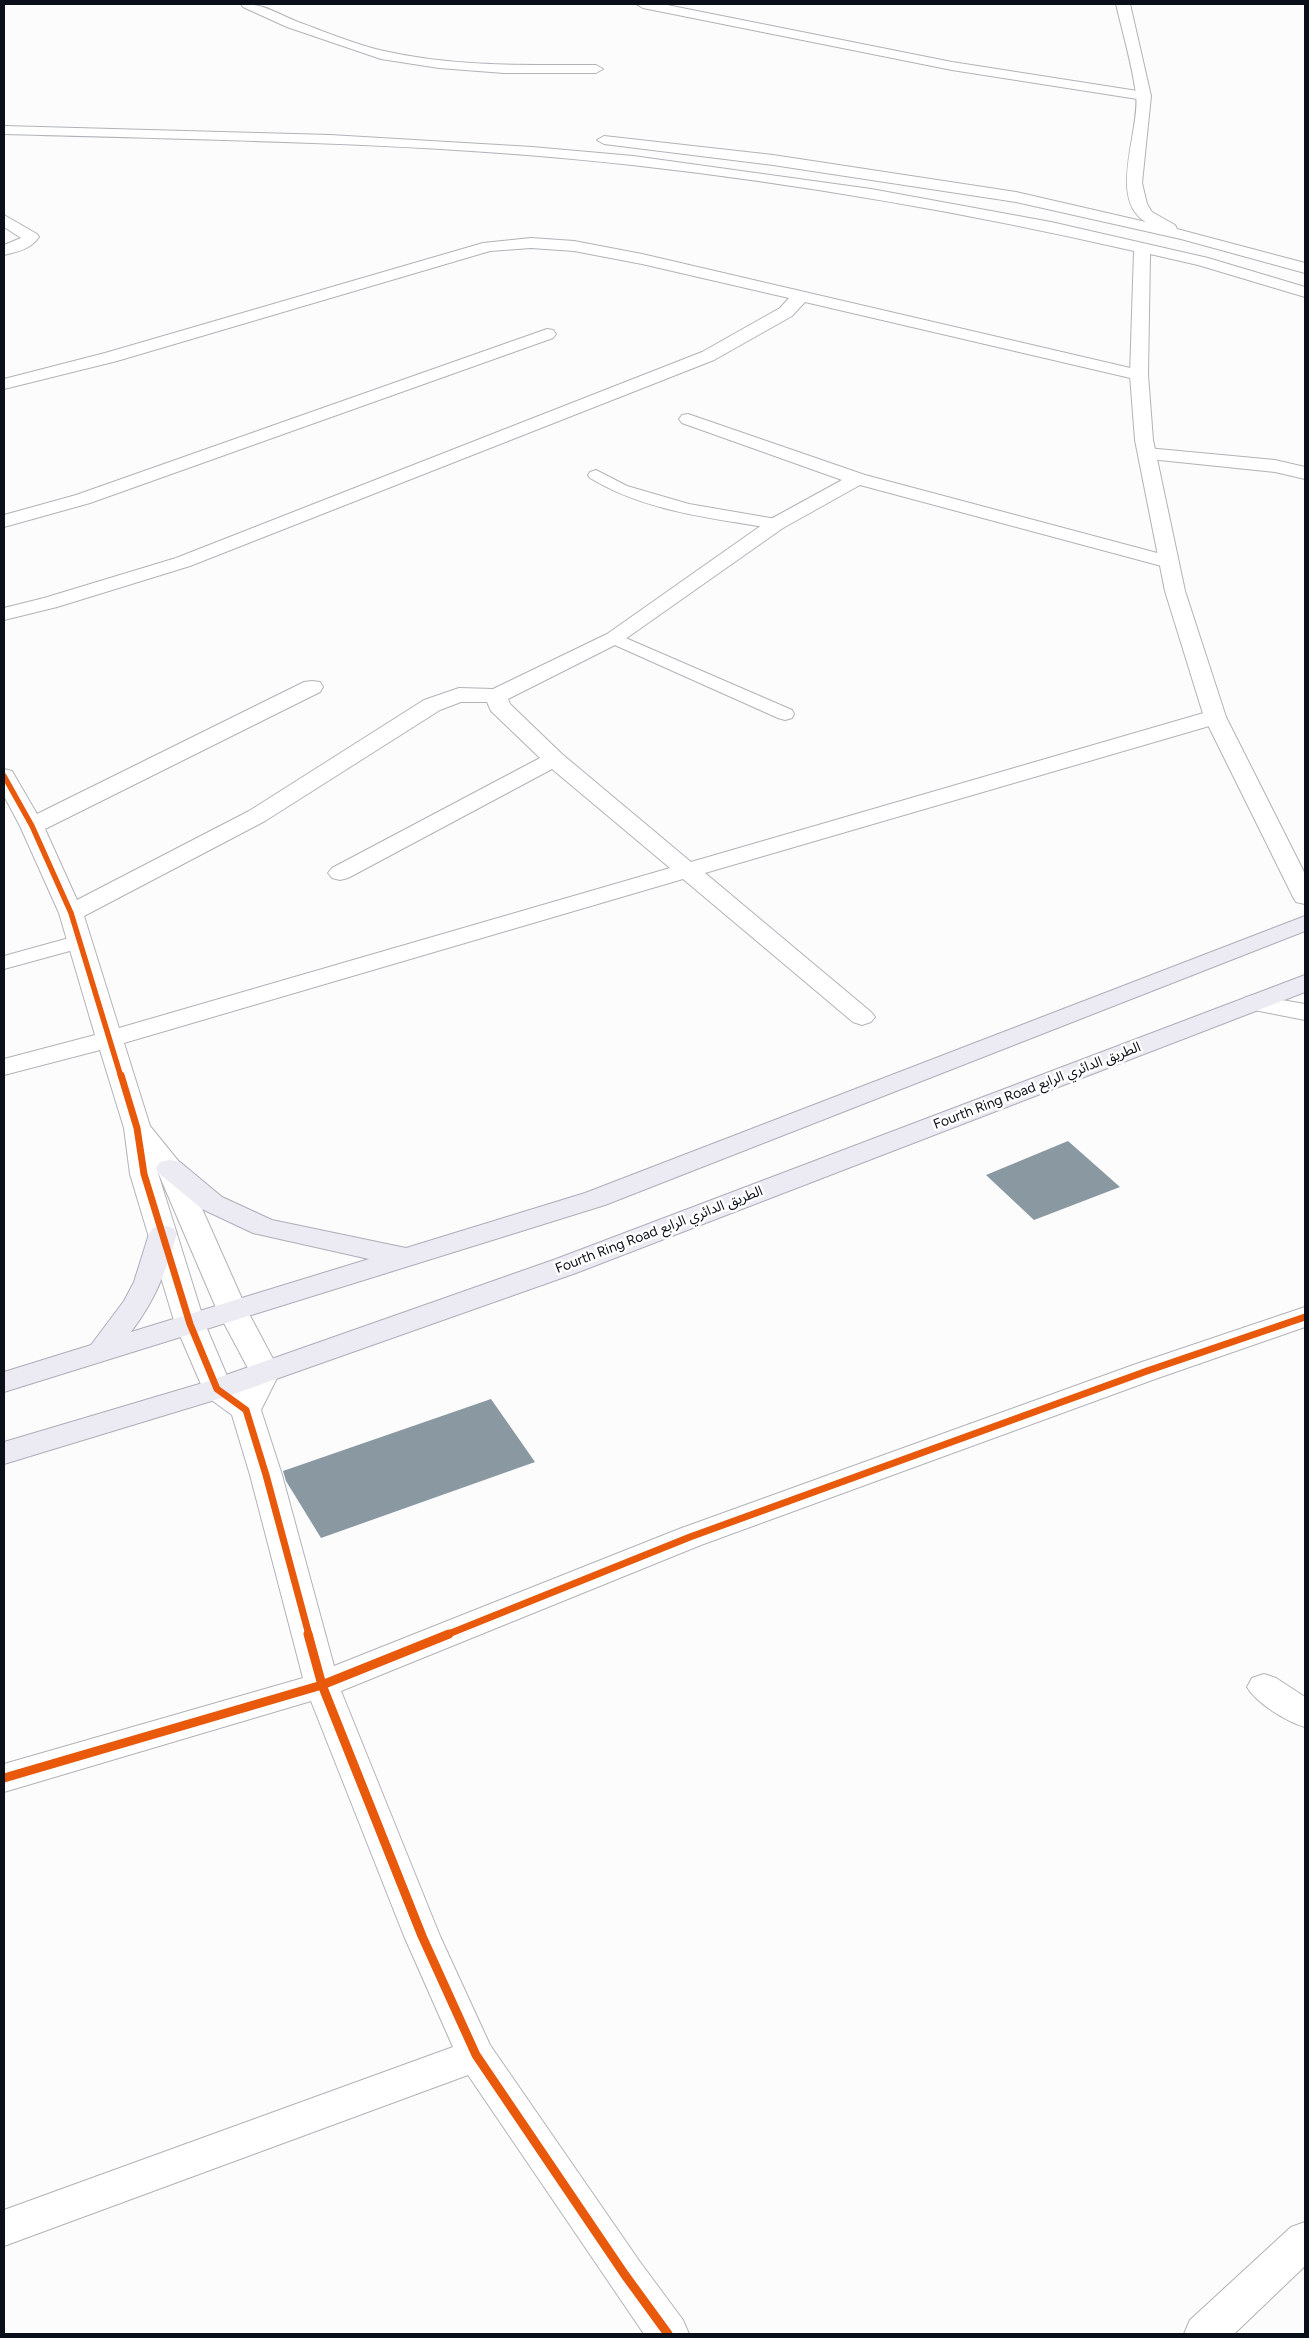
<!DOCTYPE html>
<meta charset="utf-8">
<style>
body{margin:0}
#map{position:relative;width:1309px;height:2338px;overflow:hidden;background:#fcfcfc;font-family:Figtree,sans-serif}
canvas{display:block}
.frame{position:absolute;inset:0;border:5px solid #0b0f19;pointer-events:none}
</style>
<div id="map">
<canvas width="1309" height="2338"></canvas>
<div class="frame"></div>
</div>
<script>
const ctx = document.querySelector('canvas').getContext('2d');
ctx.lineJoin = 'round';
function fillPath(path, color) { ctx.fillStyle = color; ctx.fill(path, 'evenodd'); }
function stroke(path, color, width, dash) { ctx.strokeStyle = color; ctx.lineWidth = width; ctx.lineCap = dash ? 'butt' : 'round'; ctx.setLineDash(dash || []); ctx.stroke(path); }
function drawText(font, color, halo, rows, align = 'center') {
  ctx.font = font + ' Figtree,"Noto Sans Arabic",sans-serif'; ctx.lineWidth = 5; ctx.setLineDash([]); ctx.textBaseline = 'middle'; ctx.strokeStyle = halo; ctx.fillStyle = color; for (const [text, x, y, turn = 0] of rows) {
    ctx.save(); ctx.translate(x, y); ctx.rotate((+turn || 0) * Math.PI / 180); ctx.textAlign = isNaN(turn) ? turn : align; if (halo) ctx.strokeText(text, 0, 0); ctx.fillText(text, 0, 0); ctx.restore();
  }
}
fillPath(new Path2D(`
 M1068,1141l52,46 -86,33 -48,-45z
 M491,1399l44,63 -214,76 -35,-57 -3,-10z`), '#8998a1');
const lane = new Path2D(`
 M596,470l31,16 62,18 87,15 6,1 2,4 -2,4 -6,1c-63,-11 -130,-17 -186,-51l-2,-3 2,-3z
 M614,633l178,77 2,4 -2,4 -7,2 -7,-2 -170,-76 -3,-4 3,-4z
 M80,935l8,1 3,5 -3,5 -84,23v-13z`);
const street = new Path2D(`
 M241,4c22,-1 37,10 57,18 28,10 58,23 86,29 69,16 142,14 212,14l7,4 -7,4h-92l-65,-5 -58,-9 -94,-32 -44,-20z
 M636,4h26l290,58 192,30 7,4 -7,4 -192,-30 -309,-62z
 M4,215l33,19 2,3c-8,12 -22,15 -35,18v-10l17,-7 -17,-11z
 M531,238l43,3 68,13 497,116 6,1 3,4 -3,4 -6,1 -334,-78 -13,14 -78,44 -524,206 -133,41 -53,13v-12l40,-10 132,-40 526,-206 78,-44 9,-10 -147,-34 -68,-13 -43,-3 -41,3 -373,110 -113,28v-10l101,-26 378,-110z
 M547,329l6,1 3,4 -3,4 -463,165 -86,24v-12l72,-20z
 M688,414l177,61 311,83 3,4 -3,4 -7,2 -309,-83 -77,43 -162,114 -113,57 2,5 52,50 129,108 516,-150 8,-2 8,2 3,5 -3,5 -518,151 166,139 4,5 -4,5 -9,3 -9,-3 -170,-143 -559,164 26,83 34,42 63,142 33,62 -19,38 21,65 52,191 345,-137 457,-165 169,-57v20l-147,51 -457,167 -360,146 99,245 50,109 150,217 43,58 6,14h-45l-176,-259 -464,171v-36l449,-163 -49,-111 -93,-235 -307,91v-28l299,-86 -53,-203 -18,-60 -26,-19 -31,-72 -45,-150 -6,-46 -24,-78 -96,25v-16l91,-24 -36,-122 -39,-87 -16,-30v-27l8,2 25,43 267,-132 8,-1 8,1 3,5 -3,5 -275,137 32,71 172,-89 175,-111 35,-12 34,1 114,-55 162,-114 73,-40 -160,-57 -3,-4 3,-4zM461,702h26l4,9 49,47 -208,110 -4,5 4,5 8,2 8,-2 204,-109 118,99 -551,160 -35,-112 181,-95 175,-111zM157,1170l60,140 33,62 -10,19 -10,-8 -25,-59z
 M1147,448l128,12 30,7v12l-30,-7 -135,-14 -2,-4 2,-4z
 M1264,1674l12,4 29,19v30c-18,-5 -49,-24 -58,-40l5,-9z
 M1305,2222v44l-71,68h-50l6,-14 101,-93z`);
const secondary = new Path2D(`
 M1116,4h14l21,92 -9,87 5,21 5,8 23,13 2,4 128,34v10l-124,-34 -165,-37 -243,-37 -169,-21 -7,-4 7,-4 169,19 243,37 130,30c-39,-23 -5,-93 -10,-128 -4,-30 -13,-60 -20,-90z
 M4,126l326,9 202,12 101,9 238,33 180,33 157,36 97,29v10l-107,-32 -48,-11 -2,121 5,65 32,151 41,126 79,157v30l-9,-2 -3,-5 -89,-180 -39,-126 -30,-151 -5,-65 4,-124c-165,-38 -333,-67 -502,-86 -208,-23 -419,-25 -628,-31z
 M1253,995l52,9v16l-61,-12 -4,-5 4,-5z`);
const primary = new Path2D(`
 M1305,916v15l-700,274 -601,187v-20l87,-27 33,-44 10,-19 15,-48 4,-6 10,-3 10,3 4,6c-13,41 -20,63 -46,98l238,-73 -116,-26 -51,-24 -42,-35 -4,-6 4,-6 10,-2 10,2 42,35 50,23 134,28 179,-55z
 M1305,975v17l-729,281 -348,123 -224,68v-22l202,-60 350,-123z`);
stroke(lane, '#b1b3b8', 2);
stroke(street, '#b1b3b8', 2);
stroke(secondary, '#b1b3b8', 2);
stroke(primary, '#afadba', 2);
fillPath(lane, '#fff');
fillPath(street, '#fff');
fillPath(secondary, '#fff');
fillPath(primary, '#eceaf2');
stroke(new Path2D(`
 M4,776l28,50 39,87 50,164`), '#e8590c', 5.5);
stroke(new Path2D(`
 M121,1075l16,53 7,46 46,150 27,65 29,21 20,65 43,160
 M446,1635l244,-98 457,-166 158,-54`), '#e8590c', 7);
stroke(new Path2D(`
 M308,1634l14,51 100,251 54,119 149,220 43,59
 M4,1778l318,-93 127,-51`), '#e8590c', 9);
drawText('14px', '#0b0f19', '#fff', [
 ["Fourth Ring Road الطريق الدائري الرابع",1037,1086,-21],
 ["Fourth Ring Road الطريق الدائري الرابع",659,1230,-21]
]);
</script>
